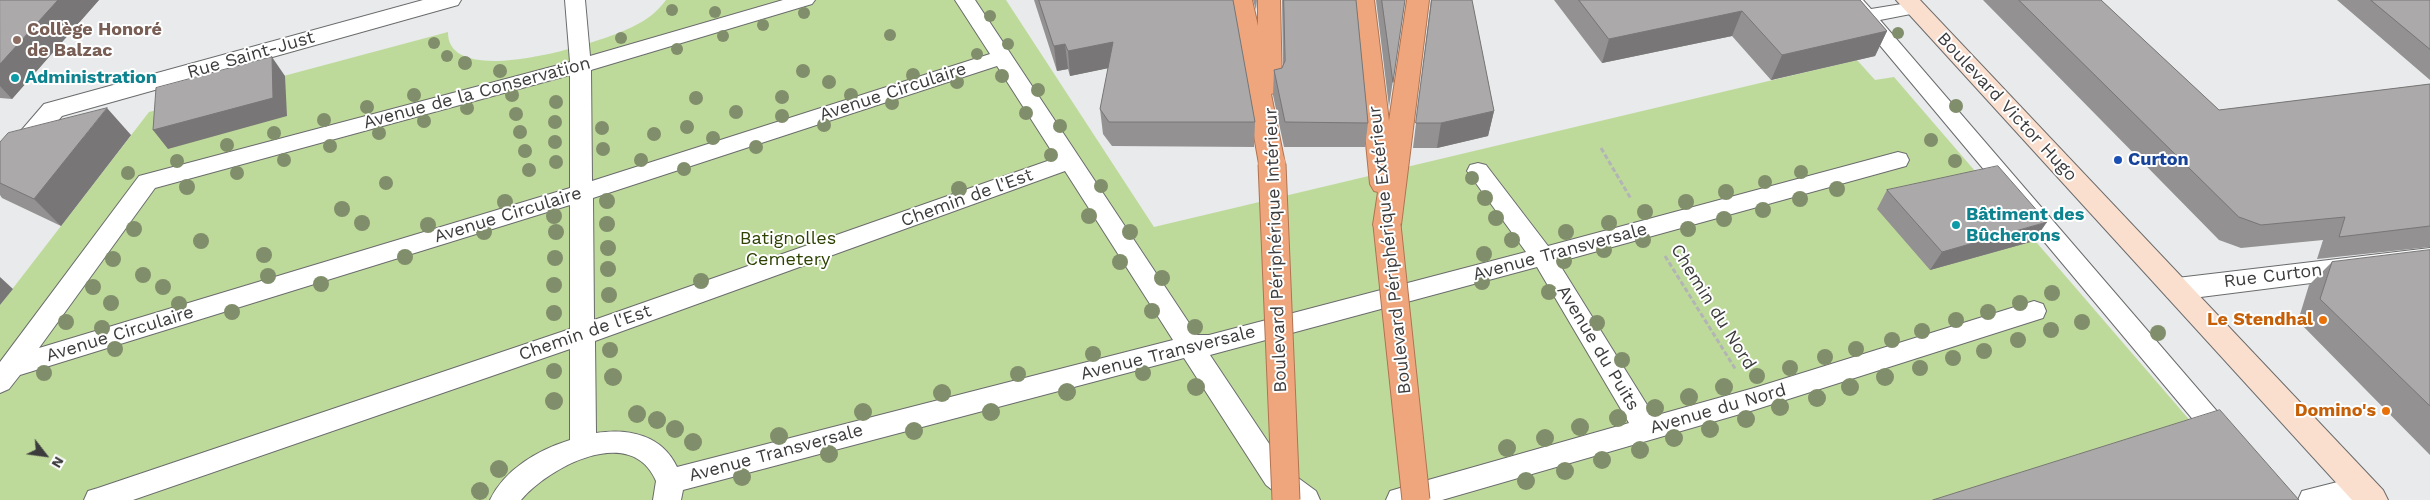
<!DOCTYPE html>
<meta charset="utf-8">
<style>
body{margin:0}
#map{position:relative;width:2430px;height:500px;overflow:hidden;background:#e8eaeb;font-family:"Work Sans",sans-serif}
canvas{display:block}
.north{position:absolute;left:20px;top:430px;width:50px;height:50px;-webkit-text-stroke:4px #fff;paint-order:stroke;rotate:120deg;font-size:14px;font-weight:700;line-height:20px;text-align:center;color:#3c3c3d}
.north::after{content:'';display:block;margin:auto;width:18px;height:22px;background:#3c3c3d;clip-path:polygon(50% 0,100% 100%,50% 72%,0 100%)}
</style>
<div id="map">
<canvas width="2430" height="500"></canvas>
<div class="north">N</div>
</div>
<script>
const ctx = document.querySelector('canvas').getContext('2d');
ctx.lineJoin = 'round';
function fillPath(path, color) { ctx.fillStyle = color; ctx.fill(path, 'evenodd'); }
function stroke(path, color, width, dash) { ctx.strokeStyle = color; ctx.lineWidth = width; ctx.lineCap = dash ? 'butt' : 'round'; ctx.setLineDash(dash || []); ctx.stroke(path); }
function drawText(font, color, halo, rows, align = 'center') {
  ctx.font = font + ' "Work Sans",sans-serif'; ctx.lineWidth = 4; ctx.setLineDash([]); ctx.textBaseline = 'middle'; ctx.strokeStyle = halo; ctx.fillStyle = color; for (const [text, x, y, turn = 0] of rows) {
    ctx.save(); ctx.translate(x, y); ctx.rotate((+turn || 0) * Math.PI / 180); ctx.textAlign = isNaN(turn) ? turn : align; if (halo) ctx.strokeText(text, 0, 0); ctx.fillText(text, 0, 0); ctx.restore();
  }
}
fillPath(new Path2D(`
 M666,0h340l148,227 703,-167 18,20 19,-3 305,354 -221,69h-1978v-195l149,-193 299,-80c-1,61 159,9 186,-6 13,-6 24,-15 32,-26z`), '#beda9b');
const service = new Path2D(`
 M565,0h20l5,56 193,-56h32l-3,4 -221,66 1,111 398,-127 -35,-54h20l222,335h12l317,-83 -59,-81 3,-6 8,-2 8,2 62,81 350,-94 8,2 3,6 -3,6 -348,96 96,154 100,-28 280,-87 9,3 3,7 -3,7 -289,92 -312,90h-56l4,-9 10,-3 229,-65 -92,-156 -327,88 76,114 30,22 4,9h-35l-19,-15 -82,-127 -501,132 -2,10h-28l3,-19c-25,-58 -107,-14 -135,19h-31c15,-31 48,-50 80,-60v-91l-437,151h-49l4,-9 10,-3 472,-159v-124l-550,170 -11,14 -9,4v-31l139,-186 431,-114zM997,66l59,92 -462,162 -1,-122zM570,75v113l-531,160 116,-160zM1065,171l108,169 -496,127c-15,-32 -48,-39 -81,-34l-1,-92z
 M1842,0h21l8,9 43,-7 7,2 3,4 -3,4 -41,8 354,411 4,8 -4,8 -9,3 -9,-3z
 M2361,476l10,4 4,8 -4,8 -10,4h-63l4,-9z`);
const minor = new Path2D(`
 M423,0h38l-3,5 -396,111 -53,63 -9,2v-26l44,-51z
 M2430,248v20l-253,32 -10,-3 -4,-8 4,-8 10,-3z`);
const secondary = new Path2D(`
 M1896,0h24l463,490 5,10h-36z`);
const trunk = new Path2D(`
 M1230,0h22l6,26v-26h22l2,86 -3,6 -8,2 14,70 -4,7 -9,2 -9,-2 -4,-7z
 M1352,0h22l15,121 18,-121h22l-28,225 -4,7 -10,3 -10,-3 -4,-7 5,-33 -4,-1 -4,-7z`);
stroke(service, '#6a6b6c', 2);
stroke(minor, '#6a6b6c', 2);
stroke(secondary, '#6a6b6c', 2);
stroke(trunk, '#af7351', 2);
stroke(new Path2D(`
 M1601,148l30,51
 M1665,256l71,114`), '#b2b4b5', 3, [5, 2.5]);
fillPath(service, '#fff');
fillPath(minor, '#fff');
fillPath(secondary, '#fadece');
fillPath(trunk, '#f0a67c');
const trunkBridge = new Path2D(`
 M1272,164l14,336
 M1387,225l29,275`);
stroke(trunkBridge, '#af7351', 29, []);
stroke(trunkBridge, '#f0a67c', 27);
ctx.fillStyle = '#818e6b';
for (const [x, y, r] of [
 [672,10,6],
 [715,12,6],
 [804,13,6],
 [990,16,6],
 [763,25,6],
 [1898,33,6],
 [890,35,6],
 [723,36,6],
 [621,38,6],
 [434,43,6],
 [1008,44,6],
 [677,49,6],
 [977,54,6],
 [447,56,6],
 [465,63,7],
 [500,71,7],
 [803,71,7],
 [913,75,7],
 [1002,76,7],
 [829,82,7],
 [957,82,7],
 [1038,90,7],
 [414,95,7],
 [512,95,7],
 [851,95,7],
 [782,97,7],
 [696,98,7],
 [556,102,7],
 [892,103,7],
 [1956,106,7],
 [367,107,7],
 [467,108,7],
 [736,112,7],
 [1026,113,7],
 [516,114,7],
 [782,116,7],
 [324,120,7],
 [424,121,7],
 [555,122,7],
 [824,125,7],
 [1060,126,7],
 [687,127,7],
 [602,128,7],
 [520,132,7],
 [274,133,7],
 [379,133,7],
 [654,134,7],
 [713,138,7],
 [1931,140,7],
 [555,142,7],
 [227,145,7],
 [330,146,7],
 [756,147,7],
 [603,149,7],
 [525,151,7],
 [1051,155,7],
 [284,160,7],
 [641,160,7],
 [177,161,7],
 [1955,161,7],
 [556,162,7],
 [684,169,7],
 [529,170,7],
 [1801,172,7],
 [128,173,7],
 [237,173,7],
 [1472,178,7],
 [1765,182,7],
 [386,183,7],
 [1101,186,7],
 [187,187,8],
 [959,189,8],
 [1837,189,8],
 [1726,192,8],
 [1485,198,8],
 [1800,199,8],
 [607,201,8],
 [505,202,8],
 [1686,202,8],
 [342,209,8],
 [1763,210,8],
 [1645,212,8],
 [554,216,8],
 [1089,216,8],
 [1496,218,8],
 [1724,219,8],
 [362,223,8],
 [1609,223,8],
 [607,224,8],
 [428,225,8],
 [134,229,8],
 [1688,229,8],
 [484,232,8],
 [556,232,8],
 [1130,232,8],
 [1566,232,8],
 [1512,240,8],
 [1643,240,8],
 [201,241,8],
 [608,248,8],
 [1604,250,8],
 [1484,254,8],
 [264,255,8],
 [405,257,8],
 [555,258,8],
 [113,259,8],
 [1564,261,8],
 [1120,262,8],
 [608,269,8],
 [143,275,8],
 [268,276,8],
 [1162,278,8],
 [701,281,8],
 [1482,282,8],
 [321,284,8],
 [554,285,8],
 [93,287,8],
 [163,287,8],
 [1549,292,8],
 [2052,293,8],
 [609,295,8],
 [111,303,8],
 [2020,303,8],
 [179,304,8],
 [1152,311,8],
 [232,312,8],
 [1988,312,8],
 [554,313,8],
 [1956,320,8],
 [66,322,8],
 [2082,322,8],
 [1597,323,8],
 [1195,327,8],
 [102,328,8],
 [2051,330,8],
 [1922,331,8],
 [2158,333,8],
 [1892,340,8],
 [2018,340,8],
 [115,349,8],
 [1856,349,8],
 [610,350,8],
 [1984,351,8],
 [1093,354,8],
 [1825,357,8],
 [1953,358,8],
 [1622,360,8],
 [1790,368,8],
 [1920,368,8],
 [554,371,8],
 [44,373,8],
 [1143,373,8],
 [1018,374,8],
 [613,377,9],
 [1885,377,9],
 [1757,376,8],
 [1196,387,9],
 [1724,387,9],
 [1850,387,9],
 [1067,392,9],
 [942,393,9],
 [1689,397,9],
 [1817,398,9],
 [554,401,9],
 [1780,407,9],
 [1655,408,9],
 [863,412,9],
 [991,412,9],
 [637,414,9],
 [1618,418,9],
 [1746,419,9],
 [657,420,9],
 [1580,427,9],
 [675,429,9],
 [1710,429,9],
 [914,431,9],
 [779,436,9],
 [1545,438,9],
 [1674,438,9],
 [693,442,9],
 [1507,448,9],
 [1640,450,9],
 [829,454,9],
 [1602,460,9],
 [499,469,9],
 [1565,471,9],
 [742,477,9],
 [1526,481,9],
 [480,491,9]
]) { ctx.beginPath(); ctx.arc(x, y, r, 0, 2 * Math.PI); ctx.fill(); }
fillPath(new Path2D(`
 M0,0h99l-87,99 -12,-1z
 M1034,0h199l22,122 -1,25 -142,-1 -9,-12 -3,-25 8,-41 -38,8 -2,-7 -11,2z
 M1253,0h4l-1,10z
 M1282,0h74l12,123 -3,24h-81l-11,-52 1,-25 8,-2 1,-3z
 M1376,0h29l-16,107z
 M1431,0h41l22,111 -6,25 -51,12h-24z
 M1554,0h306l27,31 -12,25 -104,24 -39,-44 -130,27z
 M1983,0h118l118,110 211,-26v163l-113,12 6,-19 -82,8 -22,-8z
 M2337,0h93v80z
 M131,135l-70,91 -59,-28 -2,-3v-53z
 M1887,190l147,51 -104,29 -53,-61z
 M2430,250v205l-132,-134 11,-36 23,-23z`), '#939191');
fillPath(new Path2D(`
 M58,0h41l-87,99 -12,-13v-22z
 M1742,11l-10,25 -130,27 7,-24z
 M1887,31l-12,25 -104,24 11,-25z
 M1113,42l1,25 -44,9 -2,-25z
 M1065,44l3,25 -11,2 -3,-25z
 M272,57l13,19 2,40 -119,33 -15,-19z
 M107,108l24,27 -70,91 -27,-27z
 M1494,111l-6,25 -51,12 4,-25z
 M2047,222l-13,19 -104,29 12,-18z
 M0,277l13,12 -13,16z`), '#787676');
const building = new Path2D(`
 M0,0h58l-58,64z
 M1039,0h194l22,122h-146l-9,-13 13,-67 -45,9 -3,-7 -11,2z
 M1284,0h72l12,123 -83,-1 -11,-52 8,-2 3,-7z
 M1382,0h23l-12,82z
 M1432,0h40l22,111 -53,12h-25z
 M1579,0h281l27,31 -105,24 -40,-44 -133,28z
 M2019,0h82l118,110 211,-26v142l-91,11 6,-20 -84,8 -22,-8z
 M2371,0h59v49z
 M272,57l1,41 -120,32 3,-42z
 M107,108l-73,91 -34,-16v-41l8,-9z
 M1998,166l49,56 -105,30 -55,-62z
 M2430,250v156l-110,-107 12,-37z
 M2220,410l79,90h-366z`);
fillPath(building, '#aba9a9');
stroke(building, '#787676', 1);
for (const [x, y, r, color] of [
 [17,40,5,"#8d6e63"],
 [15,78,5,"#0f9aa8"],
 [2118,160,5,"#1a4fb4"],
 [1956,225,5,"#0f9aa8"],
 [2323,320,5,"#e8710a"],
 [2386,411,5,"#e8710a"]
]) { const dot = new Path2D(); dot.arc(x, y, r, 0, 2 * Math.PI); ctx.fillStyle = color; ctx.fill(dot); stroke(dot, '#fff', 2); }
drawText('bold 18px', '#785e54', '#fff', [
 ["Collège Honoré",27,30],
 ["de Balzac",27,51]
], 'left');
drawText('18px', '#3c3c3d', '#fff', [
 ["Rue Saint-Just",251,55,-16],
 ["Avenue Circulaire",893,92,-18],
 ["Avenue de la Conservation",477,93,-15],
 ["Boulevard Victor Hugo",2007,107,47],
 ["Chemin de l'Est",967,198,-20],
 ["Avenue Circulaire",508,215,-17],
 ["Boulevard Périphérique Intérieur",1276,250,-92],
 ["Boulevard Périphérique Extérieur",1390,250,-96],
 ["Avenue Transversale",1560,252,-15],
 ["Rue Curton",2273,276,-7],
 ["Chemin du Nord",1713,307,58],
 ["Chemin de l'Est",585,333,-19],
 ["Avenue Circulaire",120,334,-17],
 ["Avenue du Puits",1598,348,59],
 ["Avenue Transversale",1168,353,-14],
 ["Avenue du Nord",1718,409,-16],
 ["Avenue Transversale",776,453,-15]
]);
drawText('bold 18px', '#0d838f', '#fff', [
 ["Administration",25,78],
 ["Bâtiment des",1966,215],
 ["Bûcherons",1966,236]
], 'left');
drawText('bold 18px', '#164399', '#fff', [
 ["Curton",2128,160]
], 'left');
drawText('18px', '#2d4202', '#fff', [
 ["Batignolles",788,239],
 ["Cemetery",788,260]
]);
drawText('bold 18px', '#c56008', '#fff', [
 ["Le Stendhal",2313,320],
 ["Domino's",2376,411]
], 'right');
</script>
